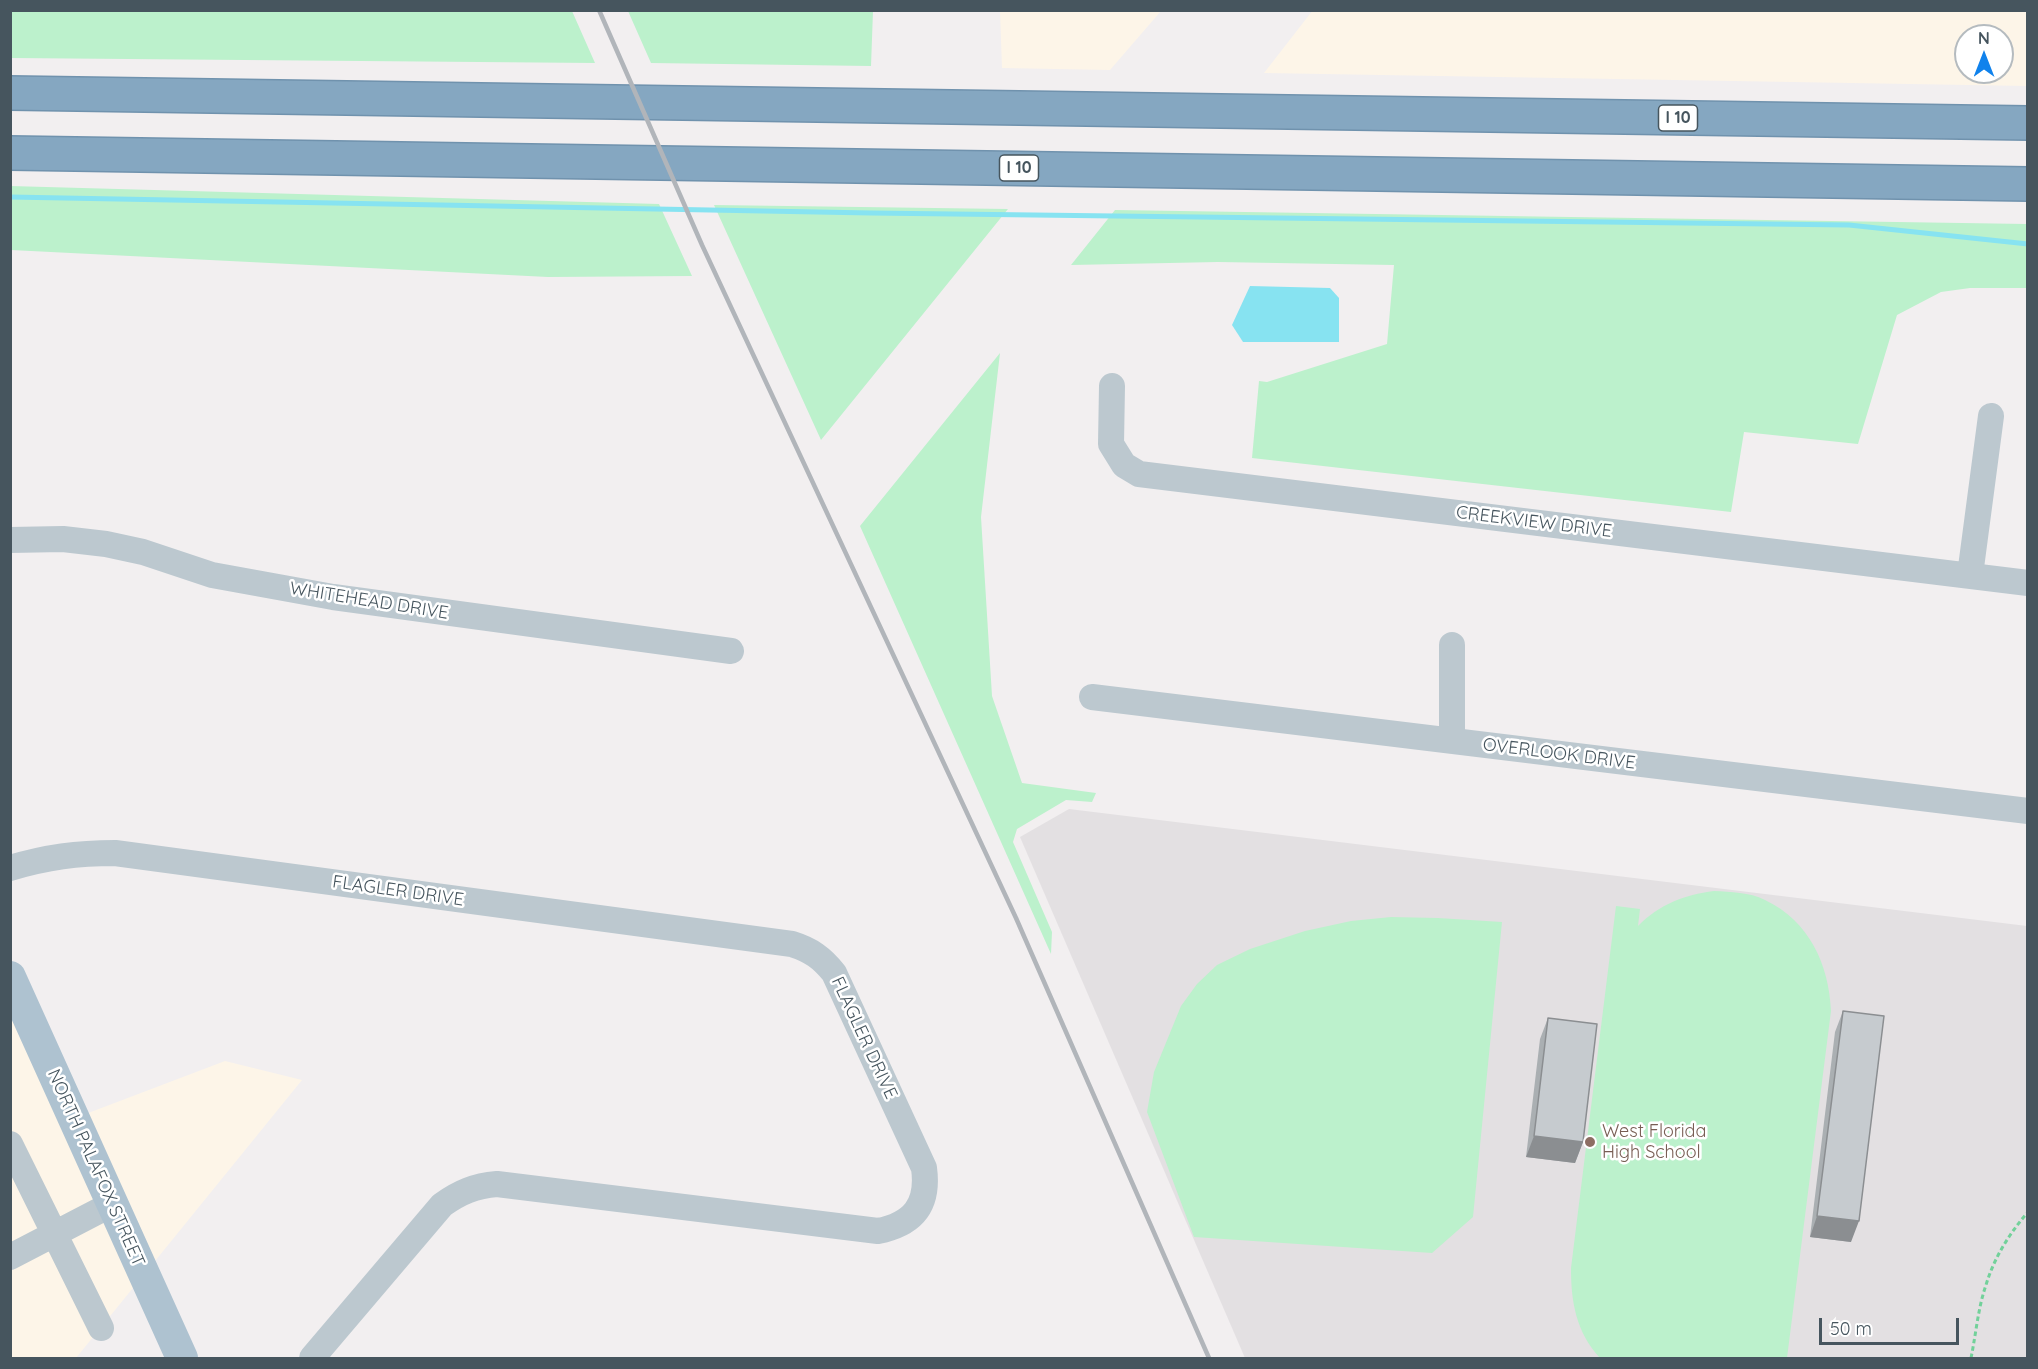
<!DOCTYPE html>
<style>
body{margin:0}
#map{position:relative;width:2038px;height:1369px;overflow:hidden;background:#f2eff0;font-family:Quicksand,sans-serif}
canvas{display:block}
.frame{position:absolute;inset:0;border:12px solid #46555e;pointer-events:none}
.north{position:absolute;left:1954px;top:24px;width:60px;height:60px;box-sizing:border-box;background:#fff;border:2px solid #b5bbbf;border-radius:50%;rotate:0deg;font-size:16px;font-weight:700;line-height:24px;text-align:center;color:#46555e}
.north::after{content:'';display:block;margin:auto;width:21px;height:27px;background:#1082ec;clip-path:polygon(50% 0,100% 100%,50% 72%,0 100%)}
.scale{position:absolute;left:1819px;top:1318px;width:140px;height:27px;box-sizing:border-box;border:3px solid #46555e;border-top:0;padding-left:8px;font-size:18px;line-height:21px;white-space:nowrap;color:#46555e;-webkit-text-stroke:4px #fff;paint-order:stroke}
</style>
<div id="map">
<canvas width="2038" height="1369"></canvas>
<div class="frame"></div>
<div class="north">N</div>
<div class="scale">50 m</div>
</div>
<script>
const ctx = document.querySelector('canvas').getContext('2d');
ctx.lineJoin = 'round';
function fillPath(path, color) { ctx.fillStyle = color; ctx.fill(path, 'evenodd'); }
function stroke(path, color, width, dash) { ctx.strokeStyle = color; ctx.lineWidth = width; ctx.lineCap = dash ? 'butt' : 'round'; ctx.setLineDash(dash || []); ctx.stroke(path); }
function drawText(font, color, halo, rows, align = 'center') {
  ctx.font = font + ' Quicksand,sans-serif'; ctx.lineWidth = 5; ctx.setLineDash([]); ctx.textBaseline = 'middle'; ctx.strokeStyle = halo; ctx.fillStyle = color; for (const [text, x, y, turn = 0] of rows) {
    ctx.save(); ctx.translate(x, y); ctx.rotate((+turn || 0) * Math.PI / 180); ctx.textAlign = isNaN(turn) ? turn : align; if (halo) ctx.strokeText(text, 0, 0); ctx.fillText(text, 0, 0); ctx.restore();
  }
}
fillPath(new Path2D(`
 M1313,10l714,1v75l-763,-13zM1966,36h36v36h-36z
 M1000,11v-1l161,1 -51,59 -108,-2z
 M10,1001l127,282 -61,75h-65z
 M225,1061l77,19 -151,186 -68,-151z`), '#fdf5e8');
fillPath(new Path2D(`
 M1069,809l958,117v432h-782l-225,-521z`), '#e3e0e2');
fillPath(new Path2D(`
 M572,11l23,52 -584,-5v-47z
 M628,11h245l-2,55 -220,-3z
 M10,186l649,18 33,72 -144,1 -537,-27z
 M714,205l294,4 -187,231z
 M1115,210l912,14v64h-57l-29,4 -44,23 -39,129 -114,-12 -13,80 -479,-54 7,-77 8,1 120,-38 7,-79 -176,-3 -147,3z
 M1000,353l-19,164 11,179 30,87 74,10 -4,9 -26,-2 -49,29 -4,13 39,90 -1,22 -191,-428z
 M1714,891c17,1 35,1 51,9 44,21 64,64 66,111l-44,347h-187c-24,-26 -29,-56 -29,-90l45,-362 24,3 -2,17c22,-22 46,-31 76,-35z
 M1391,917l47,1 64,4 -29,295 -41,36 -238,-16 -47,-125 7,-40 27,-66 16,-22 20,-19 33,-16 55,-18 46,-10z`), '#bcf1cc');
fillPath(new Path2D(`
 M1250,286l80,2 9,10v44h-96l-11,-17z`), '#87e3f1');
stroke(new Path2D(`
 M10,197l861,16 978,12 179,19`), '#87e3f1', 5);
const highway = new Path2D(`
 M10,93l2018,30
 M10,153l2018,31`);
stroke(highway, '#7092ad', 36);
stroke(new Path2D(`
 M1971,1358c5,-24 7,-50 15,-73 8,-27 23,-51 42,-73`), '#72d19a', 3, [4.5, 3]);
stroke(new Path2D(`
 M1112,386l-1,58 13,21 15,9 889,109
 M10,540l53,-1 43,5 37,8 69,23 121,22 398,54
 M1970,575l21,-159
 M1452,645v96
 M1092,697l936,114
 M10,868c37,-11 67,-15 105,-15l677,91c19,6 30,14 42,29l90,195c5,37 -11,56 -46,63l-381,-47c-22,2 -37,8 -55,21l-130,153
 M10,1144l91,184
 M10,1257l102,-53`), '#bcc8cf', 26);
stroke(new Path2D(`
 M10,977l172,381`), '#aec2d0', 32);
stroke(highway, '#85a7c1', 33);
stroke(new Path2D(`
 M599,10l103,235 314,673 193,440`), '#b1b5ba', 4.5);
fillPath(new Path2D(`
 M1843,1011l8,231 -41,-5 25,-205z
 M1548,1018l35,124 -8,21 -49,-6 14,-118z`), '#aaafb2');
fillPath(new Path2D(`
 M1534,1136l49,6 -8,21 -49,-6z
 M1817,1216l42,5 -8,21 -41,-5z`), '#8b8e91');
const building = new Path2D(`
 M1843,1011l41,5 -25,205 -42,-5z
 M1548,1018l49,6 -14,118 -49,-6z`);
fillPath(building, '#c6cbcf');
stroke(building, '#8b8e91', 1.5);
for (const [x, y, r, color] of [
 [1590,1142,6,"#8d6e63"]
]) { const dot = new Path2D(); dot.arc(x, y, r, 0, 2 * Math.PI); ctx.fillStyle = color; ctx.fill(dot); stroke(dot, '#fff', 2); }
for (const [x, y, w] of [
 [1678,118,39],
 [1019,168,39]
]) { const box = new Path2D(); box.roundRect(x - w / 2, y - 13, w, 26, 4.5); ctx.fillStyle = '#fff'; ctx.fill(box); stroke(box, '#46555e', 1.5); }
drawText('bold 16px', '#46555e', null, [
 ["I 10",1678,118],
 ["I 10",1019,168]
]);
drawText('18px', '#46555e', '#fff', [
 ["CREEKVIEW DRIVE",1534,522,7],
 ["WHITEHEAD DRIVE",369,601,9],
 ["OVERLOOK DRIVE",1559,754,7],
 ["FLAGLER DRIVE",398,891,8],
 ["FLAGLER DRIVE",864,1038,65],
 ["NORTH PALAFOX STREET",96,1168,66]
]);
drawText('18px', '#785e54', '#fff', [
 ["West Florida",1602,1132],
 ["High School",1602,1153]
], 'left');
</script>
